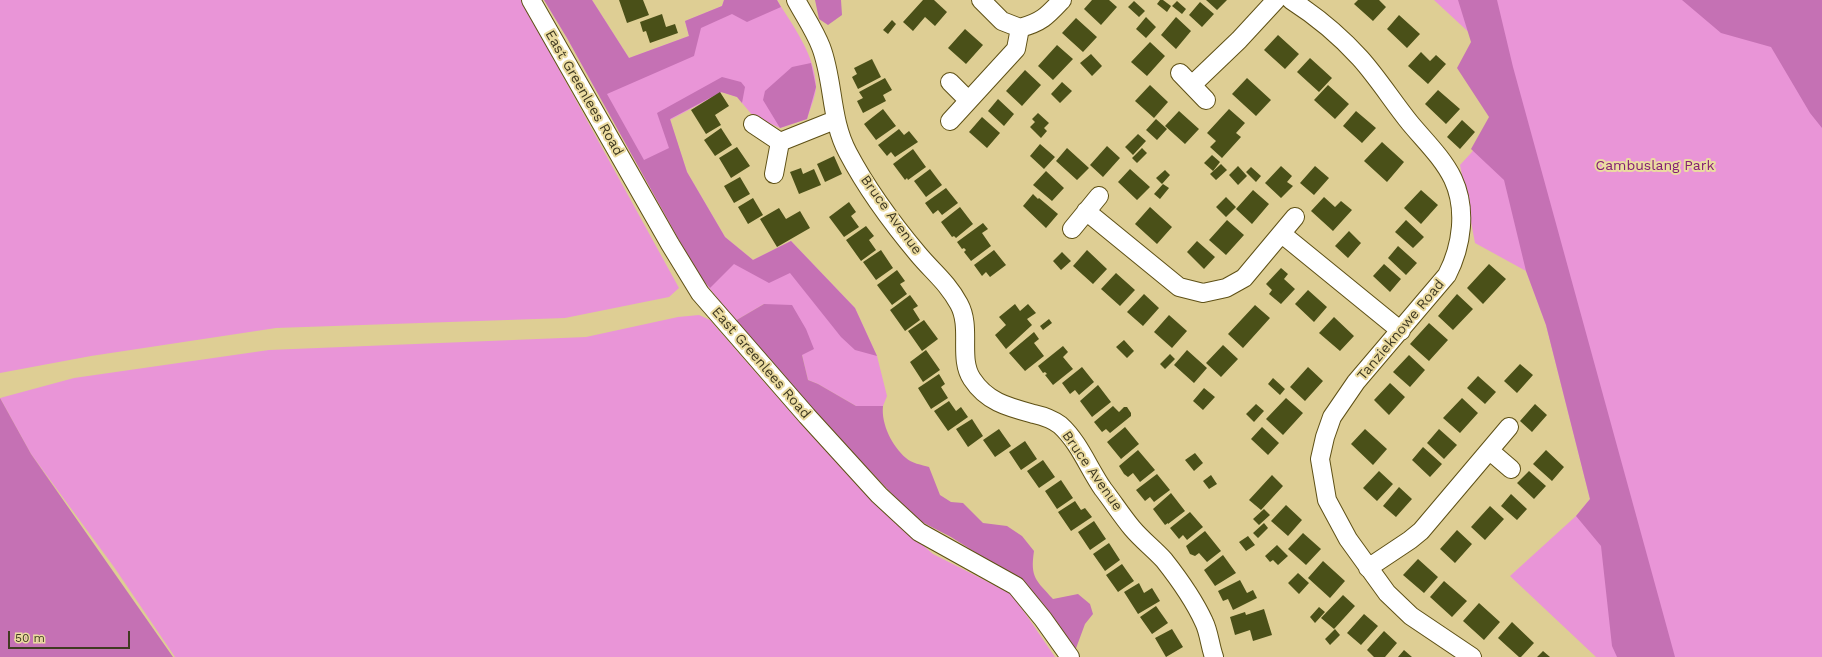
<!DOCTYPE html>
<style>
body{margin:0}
#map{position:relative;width:1822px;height:657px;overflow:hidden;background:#dece94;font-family:"Work Sans",sans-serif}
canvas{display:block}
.scale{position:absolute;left:8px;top:631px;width:122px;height:18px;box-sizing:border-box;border:2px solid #403a22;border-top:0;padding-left:5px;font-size:12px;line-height:14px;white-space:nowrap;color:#403a22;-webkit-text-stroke:3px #ebdba0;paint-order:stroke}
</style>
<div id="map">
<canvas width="1822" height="657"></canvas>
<div class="scale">50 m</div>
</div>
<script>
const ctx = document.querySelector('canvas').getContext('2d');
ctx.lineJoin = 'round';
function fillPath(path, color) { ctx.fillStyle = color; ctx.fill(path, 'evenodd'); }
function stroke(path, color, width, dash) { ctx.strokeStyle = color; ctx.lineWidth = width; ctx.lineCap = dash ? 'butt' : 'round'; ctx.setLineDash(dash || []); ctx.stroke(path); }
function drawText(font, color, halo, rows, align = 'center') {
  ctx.font = font + ' "Work Sans",sans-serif'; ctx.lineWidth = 4; ctx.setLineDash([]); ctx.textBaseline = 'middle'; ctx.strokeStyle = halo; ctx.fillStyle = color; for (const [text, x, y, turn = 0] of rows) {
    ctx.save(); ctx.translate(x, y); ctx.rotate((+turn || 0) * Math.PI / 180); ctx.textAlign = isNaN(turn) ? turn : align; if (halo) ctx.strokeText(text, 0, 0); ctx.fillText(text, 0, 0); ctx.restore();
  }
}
fillPath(new Path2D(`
 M0,0h521l158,288 -10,9 -104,21 -289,10 -185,28 -91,17z
 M544,0h48l37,58 60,-22 -4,-15 37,-15 2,-6h53c16,26 38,55 39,86 0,10 -6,23 -9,33l-27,9 -27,-12 -16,-19 -15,-5 -52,28 17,52 38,65 28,23 38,-19 64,67 22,48 10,40 -4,10h-27l-38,-22 -10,-4 -6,-25 -38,-51 -29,17 -37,-47 -131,-236z
 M1434,0h388v657h-226l-86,-81 66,-60 14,-17 -44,-174 -20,-54 -51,-28 -15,-78 33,-36 -17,-90z
 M699,315l11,5 90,103 78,83 55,48 79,40 43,63h-880l-61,-90 -83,-113 -31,-56 74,-20 195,-28 317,-13 92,-20z`), '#e995d7');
fillPath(new Path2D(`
 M544,0h48l37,58 60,-22 -4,-15 37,-15 2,-6h53l4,7 -34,15 -15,-8 -31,14 -7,28 -87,38 37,66 25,-12 -12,-35 65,-36 19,5 4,5 -3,16 -5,-6 -16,-5 -51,27 17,53 38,65 28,23 38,-19 64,67 22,48 -22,-6 -14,-13 -51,-64 -21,10 -35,-19 -24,24 -12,-14 -131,-236z
 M815,0h26l1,15 -14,10 -9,-6z
 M1458,0h39l16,67 162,590h-58l-5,-11 -11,-100 -25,-30 14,-17 -44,-174 -20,-54 -22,-91 -33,-31 18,-32 -32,-49 14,-26z
 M1682,0h140v128l-12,-15 -39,-66 -50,-14z
 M811,63l5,24 -9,32 -27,9 -17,-28 2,-9 27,-24z
 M764,304l28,1 14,24 8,20 -12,6 6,25 10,4 38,22h27c-2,18 9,40 23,52 5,5 16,7 23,9l11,28 11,7 12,1 20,20 24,3 15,10 12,15c-4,27 2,29 19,48l25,-5 12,10 3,10 -8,10 -10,27 -56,-71 -68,-43 -35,-18 -72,-75 -109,-123z
 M0,398l31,56 142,203h-173z`), '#c571b4');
fillPath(new Path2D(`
 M619,0h24l6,15 -22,8z
 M923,0h11l13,12 -12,14 -10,-9 -12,14 -10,-9z
 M1092,0h17l8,7 -16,18 -17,-16z
 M1160,0h3l8,6 -4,6 -10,-8z
 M1206,0h21l-10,10z
 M1358,0h21l7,7 -13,14 -19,-17z
 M1134,1l11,10 -6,6 -11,-10z
 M1177,1l9,8 -4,5 -10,-8z
 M1200,2l14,12 -12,13 -13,-12z
 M662,14l4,13 9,-3 3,9 -28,10 -4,-12 -3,1 -3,-10z
 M1399,15l21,19 -13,14 -20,-19z
 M1146,17l10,10 -10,11 -10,-9z
 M1176,17l15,14 -15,18 -15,-14z
 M1076,18l21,19 -14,15 -21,-19z
 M892,20l4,4 -8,10 -5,-4z
 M965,29l18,16 -17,19 -18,-16z
 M1278,35l21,19 -14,15 -21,-19z
 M1150,42l15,14 -18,20 -16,-14z
 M1057,45l16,14 -20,21 -15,-14z
 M1421,52l9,9 6,-6 10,9 -18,20 -20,-18z
 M1091,54l11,12 -10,10 -12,-13z
 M1310,58l22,20 -13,14 -22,-20z
 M872,59l9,18 -23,12 -6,-12 5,-3 -3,-6z
 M1025,70l16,15 -19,21 -16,-15z
 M885,78l7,12 -9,5 3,6 -23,12 -6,-12 6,-3 -4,-6z
 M1247,78l24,22 -15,16 -24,-22z
 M1062,82l10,9 -12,12 -9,-9z
 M1150,85l18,17 -14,16 -19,-17z
 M1328,85l21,19 -14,15 -21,-19z
 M1438,90l22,19 -14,15 -21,-20z
 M720,92l9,14 -14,9 6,10 -15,9 -15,-24z
 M998,99l16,15 -10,12 -16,-15z
 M883,109l13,17 -20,14 -12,-16z
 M1229,109l16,14 -9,10 5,4 -19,21 -12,-11 6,-6 -9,-8z
 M1179,111l20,18 -14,15 -20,-18z
 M1356,111l20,17 -14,15 -19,-17z
 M1038,113l11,10 -5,5 3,3 -6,7 -11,-11 5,-5 -3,-3z
 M982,117l18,16 -13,15 -18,-16z
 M1156,119l11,10 -10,11 -11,-10z
 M1462,120l13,12 -15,17 -13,-12z
 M721,128l11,17 -17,11 -11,-16z
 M899,129l5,6 5,-4 9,11 -23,15 -4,-5 -4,4 -9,-11z
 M1138,134l8,7 -13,14 -8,-8z
 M1382,142l22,20 -17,20 -23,-21z
 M1040,144l15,13 -11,12 -14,-13z
 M1107,146l13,12 -17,19 -13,-12z
 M737,147l13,19 -19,12 -12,-20z
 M1067,148l22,20 -12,12 -21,-19z
 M1142,148l5,5 -10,10 -5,-5z
 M913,149l13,18 -18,13 -1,-2 -2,2 -12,-16z
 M1212,155l8,7 -7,9 -9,-8z
 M834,156l8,18 -17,8 -8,-18z
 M1221,164l6,6 -11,10 -6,-6z
 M1238,166l9,10 -9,9 -9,-10z
 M1281,166l11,10 -5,6 6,4 -12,12 -16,-15z
 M1315,166l14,12 -15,17 -14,-12z
 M1251,167l10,9 -5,6 -10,-10z
 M801,168l2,6 11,-5 7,16 -22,9 -9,-22z
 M930,169l12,16 -16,12 -12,-16z
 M1130,169l20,18 -13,13 -19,-18z
 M1165,170l5,5 -8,9 -6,-6z
 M1046,171l18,17 -12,13 -19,-16z
 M740,177l10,17 -16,9 -10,-17z
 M1163,184l6,4 -9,11 -6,-5z
 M946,188l12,15 -16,12 -4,-5 -5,4 -8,-11z
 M1253,190l16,14 -17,20 -16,-15z
 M1421,190l17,15 -17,19 -17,-16z
 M1033,194l5,5 1,-1 19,16 -12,14 -23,-22z
 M1226,197l10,10 -10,10 -10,-10z
 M1324,197l11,10 6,-6 11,9 -19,21 -22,-20z
 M753,198l10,17 -15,9 -10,-17z
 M849,202l7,10 -5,4 8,11 -15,10 -15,-20z
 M960,207l13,17 -17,14 -2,-2 -2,1 -11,-15z
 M1150,207l22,20 -15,17 -22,-20z
 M779,208l7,11 14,-8 10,17 -33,19 -17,-28z
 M1227,220l17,15 -18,20 -17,-15z
 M1406,220l18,17 -11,11 -18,-16z
 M983,223l5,6 -6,4 9,13 -20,15 -7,-9 2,-2 -2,-2 -2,1 -5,-7z
 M866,226l8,10 -5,4 7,10 -15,11 -15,-21z
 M1349,231l12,12 -13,15 -13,-12z
 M1197,241l18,16 -11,12 -17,-17z
 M1398,246l19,17 -11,12 -18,-17z
 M881,250l12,18 -17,12 -13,-18z
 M994,250l12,15 -16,12 -4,-5 -4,4 -8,-11z
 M1087,250l20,19 -14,15 -20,-18z
 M1062,252l9,9 -10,9 -8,-9z
 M1384,264l17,15 -11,13 -17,-16z
 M1489,264l17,15 -23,25 -16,-16z
 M1281,268l7,6 -4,5 11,10 -14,15 -12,-10 3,-4 -6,-6z
 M897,270l8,11 -5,3 7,10 -15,11 -15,-20z
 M1116,273l19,17 -15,16 -19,-17z
 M1308,290l19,17 -13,15 -19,-18z
 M1144,294l15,14 -16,18 -16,-14z
 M1457,294l16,15 -20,21 -15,-14z
 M910,295l8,11 -5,3 7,11 -15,11 -15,-21z
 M1015,304l5,7 8,-7 8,9 -9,6 5,6 -26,24 -11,-14 11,-10 -7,-8z
 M1255,305l15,13 -27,30 -15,-14z
 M1169,315l18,16 -15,17 -18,-16z
 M1334,317l20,19 -14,15 -21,-18z
 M1049,319l3,4 -9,7 -3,-4z
 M924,320l14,19 -16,12 -14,-20z
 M1429,323l19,17 -19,21 -19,-17z
 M1034,332l5,7 -5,4 10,13 -19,15 -16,-18z
 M1124,340l10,11 -7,7 -11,-11z
 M1223,345l15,14 -17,18 -15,-14z
 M1063,346l5,6 -5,5 10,12 -20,16 -8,-10 2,-1 -2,-2 -2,1 -5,-7z
 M926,350l14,20 -17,12 -13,-20z
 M1187,350l20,18 -13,15 -20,-18z
 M1170,354l5,5 -10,10 -5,-5z
 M1409,355l16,15 -15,17 -17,-15z
 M1520,364l13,11 -16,18 -13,-12z
 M1082,367l12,15 -15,13 -4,-5 -5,4 -8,-11z
 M1308,367l15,14 -18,20 -15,-14z
 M939,374l6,10 -4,3 7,11 -17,11 -13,-21z
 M1478,376l18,16 -11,12 -18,-16z
 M1273,378l12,11 -5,6 -12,-11z
 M1390,383l15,14 -16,18 -15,-15z
 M1098,385l13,17 -19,15 -12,-16z
 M1204,388l11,9 -12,13 -10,-9z
 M1286,398l17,15 -20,22 -17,-16z
 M1462,398l16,15 -18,20 -17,-15z
 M949,401l7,10 5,-4 7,10 -20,14 -14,-20z
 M1256,404l8,7 -10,11 -8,-8z
 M1535,404l12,11 -15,17 -12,-11z
 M1113,406l6,6 5,-5h3l4,6v3l-21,17 -4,-4 -4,3 -8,-10z
 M972,419l11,17 -15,11 -12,-18z
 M1125,427l14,17 -18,15 -14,-17z
 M1262,427l17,16 -11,12 -17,-16z
 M999,429l12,17 -16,11 -12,-17z
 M1365,429l22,20 -14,16 -22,-21z
 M1439,429l18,16 -13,14 -17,-16z
 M1025,441l12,18 -16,11 -12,-18z
 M1423,447l19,17 -12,13 -18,-17z
 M1138,450l17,20 -15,12 -7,-9 -5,4 -4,-3 -5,-8z
 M1546,450l18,17 -12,14 -19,-17z
 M1195,453l8,10 -9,8 -9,-11z
 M1043,460l12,17 -16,11 -12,-17z
 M1379,471l14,13 -16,17 -14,-13z
 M1529,471l17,15 -12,13 -17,-16z
 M1157,474l13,16 -16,12 -4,-5 -5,4 -9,-11z
 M1211,475l6,9 -8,5 -6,-8z
 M1272,475l11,11 -22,24 -12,-10z
 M1061,480l12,18 -16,11 -12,-18z
 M1399,487l13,12 -16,18 -13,-11z
 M1171,493l14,18 -17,13v-1l-3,2 -12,-16z
 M1511,494l16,15 -10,11 -16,-14z
 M1075,501l6,9 4,-2 7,9 -21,14 -13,-19z
 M1286,505l16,15 -14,16 -17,-15z
 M1490,506l14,13 -19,21 -14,-13z
 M1264,509l6,6 -11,10 -6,-6z
 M1190,512l13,15 -16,13 -4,-5 -4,4 -9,-11z
 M1094,521l12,18 -16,11 -12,-18z
 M1264,523l4,5 -10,10 -5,-5z
 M1457,530l15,14 -17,19 -15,-14z
 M1205,531l16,20 -14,11 -8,-9 -4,3 -5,-2 -4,-8z
 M1303,533l18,16 -15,16 -18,-16z
 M1248,536l7,9 -9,6 -7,-9z
 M1109,543l11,17 -15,11 -12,-17z
 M1277,545l11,11 -10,9 -5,-5 -3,2 -5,-6z
 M1223,555l13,18 -21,13 -11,-16z
 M1418,559l20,18 -14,16 -21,-18z
 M1323,561l22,20 -15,17 -22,-20z
 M1122,564l12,17 -16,11 -12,-17z
 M1298,573l11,10 -10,11 -11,-11z
 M1240,580l7,13 6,-3 4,8 -24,12 -5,-11 -5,2 -5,-10z
 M1444,581l23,20 -15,16 -22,-20z
 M1139,583l5,10 8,-5 8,13 -22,13 -14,-22z
 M1343,595l12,11 -21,23 -13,-11z
 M1479,603l21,19 -16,18 -21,-19z
 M1156,606l12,17 -16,11 -12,-17z
 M1319,607l6,5 -10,11 -5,-6z
 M1264,609l8,26 -19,6 -3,-11 -15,5 -5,-18 15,-5 1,3z
 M1364,614l14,12 -17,19 -14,-12z
 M1512,622l22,21 -13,14h-2l-21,-19z
 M1172,629l11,18 -17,10 -11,-19z
 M1335,629l5,6 -10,10 -5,-6z
 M1384,631l13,12 -12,14h-11l-7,-7z
 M1404,650l8,7h-14z
 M1543,651l7,6h-13z`), '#4a5018');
const street = new Path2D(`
 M531,0l139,244 30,49 107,123 72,79 40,37 97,54 27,33 27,38
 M796,0c8,15 19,31 25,47 13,34 9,73 27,106 19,36 44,70 70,101 15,18 29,28 41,50 13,24 -1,54 13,75 15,23 36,28 62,35 9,2 18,5 26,11 19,17 29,44 43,64 10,13 19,27 29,39 10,12 22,21 32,32 15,19 30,40 40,62 5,10 6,24 10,35
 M981,0l21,21 18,7
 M1291,0c25,16 49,36 69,58 18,20 33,44 50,65 14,17 33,35 43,56 14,30 9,67 -6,96l-91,107 -24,35 -7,20 -5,22 7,41 21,39 39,54 24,23 61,41
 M1180,73l26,27
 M950,82l18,18
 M1192,85l47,-45 37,-40
 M950,121l66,-72 4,-21c22,-6 27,-12 42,-28
 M753,124l27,18
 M774,174l6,-32 55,-22
 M1086,211l93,76 24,6 23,-5 18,-10 51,-61
 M1072,229l27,-33
 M1282,234l119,97
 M1490,451l21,18
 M1368,568l42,-28 11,-9 88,-104`);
stroke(street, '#5e5015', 20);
stroke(street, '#fff', 18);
drawText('14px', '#403a22', '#ebdba0', [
 ["East Greenlees Road",584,93,60],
 ["Bruce Avenue",891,215,54],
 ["Tanzieknowe Road",1401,330,-50],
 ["East Greenlees Road",761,363,49],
 ["Bruce Avenue",1092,471,55]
]);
drawText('14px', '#831e74', '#ebdba0', [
 ["Cambuslang Park",1655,166]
]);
</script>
